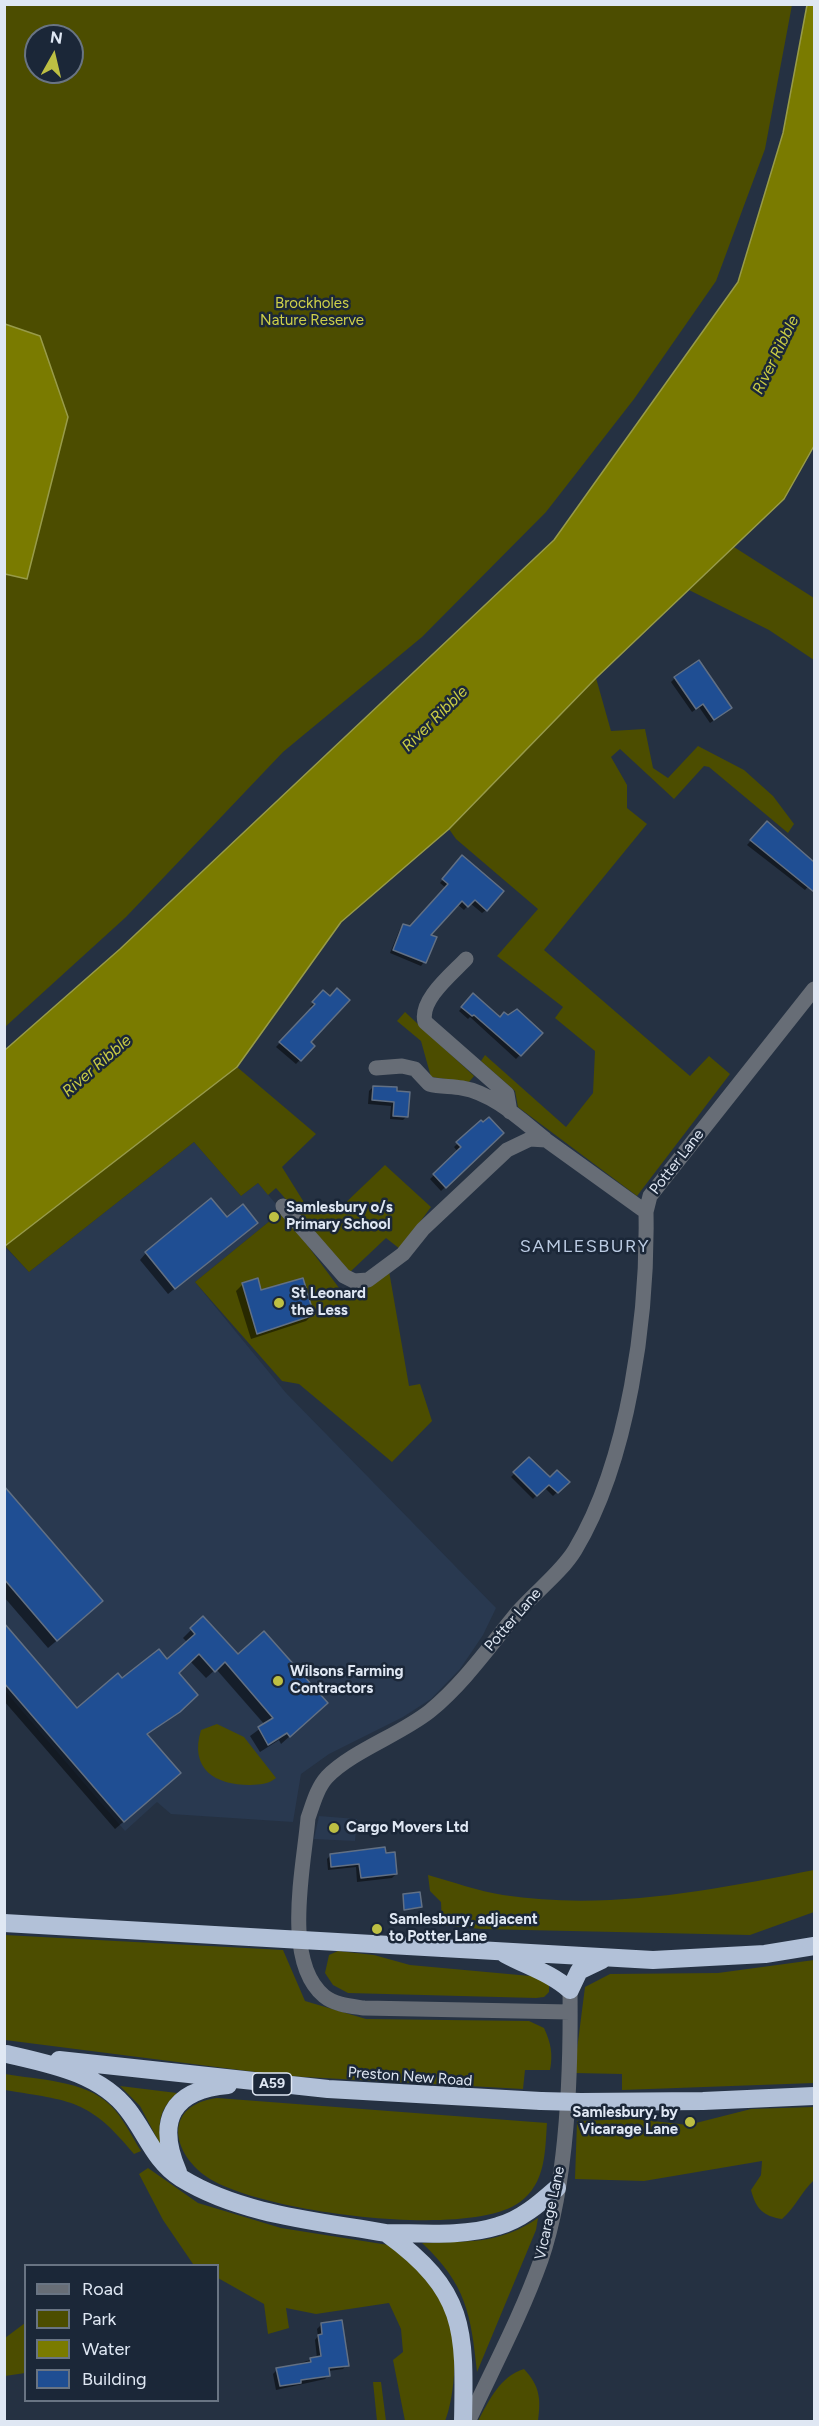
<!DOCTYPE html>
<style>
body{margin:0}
#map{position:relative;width:819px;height:2426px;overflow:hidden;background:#253142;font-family:Figtree,sans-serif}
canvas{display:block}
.frame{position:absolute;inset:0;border:6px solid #dfe7f3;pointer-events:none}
.legend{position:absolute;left:24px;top:2264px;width:195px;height:138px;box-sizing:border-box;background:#1b2738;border:2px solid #697483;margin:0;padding:8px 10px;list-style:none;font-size:18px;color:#dfe7f3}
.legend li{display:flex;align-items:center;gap:12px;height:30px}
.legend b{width:30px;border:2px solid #697483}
.north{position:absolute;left:24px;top:24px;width:60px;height:60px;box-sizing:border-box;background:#1b2738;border:2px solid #697483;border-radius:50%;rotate:8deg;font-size:16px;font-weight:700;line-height:24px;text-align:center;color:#dfe7f3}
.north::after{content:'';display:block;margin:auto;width:21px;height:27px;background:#bdbf43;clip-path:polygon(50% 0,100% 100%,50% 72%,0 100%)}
</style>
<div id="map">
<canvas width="819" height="2426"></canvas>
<div class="frame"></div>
<ul class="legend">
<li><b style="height:8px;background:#676d76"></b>Road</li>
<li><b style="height:16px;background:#4c4d00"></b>Park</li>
<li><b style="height:16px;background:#7a7b00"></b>Water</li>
<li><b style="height:16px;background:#1f4e93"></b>Building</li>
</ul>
<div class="north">N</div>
</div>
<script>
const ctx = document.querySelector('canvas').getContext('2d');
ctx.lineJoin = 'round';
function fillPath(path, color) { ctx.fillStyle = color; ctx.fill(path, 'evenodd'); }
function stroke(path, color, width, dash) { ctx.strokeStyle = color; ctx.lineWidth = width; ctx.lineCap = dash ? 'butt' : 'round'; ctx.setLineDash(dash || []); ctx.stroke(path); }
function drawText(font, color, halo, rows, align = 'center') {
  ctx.font = font + ' Figtree,sans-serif'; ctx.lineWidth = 5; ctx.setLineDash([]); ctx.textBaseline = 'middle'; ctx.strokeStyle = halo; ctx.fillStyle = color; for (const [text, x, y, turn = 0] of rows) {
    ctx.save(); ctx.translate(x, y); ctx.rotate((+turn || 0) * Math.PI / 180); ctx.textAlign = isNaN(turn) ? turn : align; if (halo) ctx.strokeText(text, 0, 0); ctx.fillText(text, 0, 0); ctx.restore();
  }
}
fillPath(new Path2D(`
 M194,1142l47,54 17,-13 24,28 -87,71 91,111 210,215 -13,27 -23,34 -29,30 -28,18 -74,37 -28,20 -8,48 -122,-8 -14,-12 -32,29 -120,-140 -1,-445 25,26z
 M319,1816l38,3 -2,22 -41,-2z`), '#293950');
fillPath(new Path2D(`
 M4,5h788l-27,144 -49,132 -82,118 -88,113 -124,125 -139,115 -157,165 -121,110zM36,36h36v36h-36z
 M734,547l80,51v62l-45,-30 -80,-40z
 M596,678l15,53 34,-2 8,39 15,10 30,-32 46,24 29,26 21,28 -6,9 -79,-66 -5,-1 -30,33 -54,-50 -9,8 16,28v23l20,16 -103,126 146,126 19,-20 21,18 -93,122 -119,-89 -3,-16 -34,-30 4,-6 81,72 27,-34 2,-42 -40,-33 8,-11 -66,-51 41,-47 -82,-70 -7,-10z
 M405,1012l69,64 -5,6 -38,-5 -10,-36 -24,-20z
 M237,1067l79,67 -34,33 28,45 29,-3 46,-44 46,42 -31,42 -14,-11 -36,34 -74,-84 -8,7 -10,-12 -17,13 -47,-54 -165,130 -24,-26z
 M282,1211l63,85 44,-25 20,115 11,-2 12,37 -40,41 -93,-78 -17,-3 -87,-99z
 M217,1724l27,13 32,41c-9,7 -15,6 -26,7 -35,0 -61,-16 -49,-55z
 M814,1870v42l-64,23 -269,-6 -39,-4 -1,-23 -11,-11 -2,-16c25,7 50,16 75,20 105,16 209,-5 311,-25z
 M5,1935l278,15 22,51 61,18 163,2 15,7c7,15 9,26 6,42h-25l-2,19 -236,-13 -282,-36z
 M338,1951l36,4 36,10 131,12 8,7v8l-5,5 -8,1 -188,-5 -15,-8 -8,-12 4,-18z
 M814,1960v123l-192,7v-16l-48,-1 11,-86 25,-13 108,-1z
 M5,2074c33,6 80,6 105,31 13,12 22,32 31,46l-7,3c-45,-55 -63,-53 -129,-64z
 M120,2086l57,7c-18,16 -20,31 -15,55l-22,-42z
 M217,2098l330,25c-2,28 -1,60 -27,79 -51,38 -262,10 -313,-25 -37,-26 -43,-72 10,-79z
 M814,2107v73c-13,12 -18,27 -32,39 -19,-3 -26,-10 -31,-29l10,-15 1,-14 -118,20 -69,-2 2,-58 59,-2 52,6 63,-16z
 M148,2168l50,35 83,25 120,19c15,21 34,42 46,65 13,23 8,86 -2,109h-40l-12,-61 10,-8 -2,-23 -12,-26 -73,11 -30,-6 3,20 -21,6 -4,-30 -46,-26v-12l-25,-2 -30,-44 -24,-46z
 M538,2218l-2,12 -59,142c-6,-58 -11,-88 -55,-129 47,-2 76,2 116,-25z
 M25,2323v50l-20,3v-38z
 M524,2369c16,17 17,30 14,52h-60c11,-20 22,-45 46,-52z
 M373,2382h8l5,39h-9z`), '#4c4d00');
const water = new Path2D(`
 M807,5h7v441l-30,53 -188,179 -147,151 -108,93 -104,145 -232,179v-196l115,-101 434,-409 184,-258 45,-149z
 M5,324l35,12 28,81 -41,162 -22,-5z`);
fillPath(water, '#7a7b00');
stroke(water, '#989b49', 1.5);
fillPath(new Path2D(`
 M675,678l51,34 -16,11 -11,-16 -7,5 -21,-30z
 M767,823l47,41v16l-9,10 -58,-45z
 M459,861l27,49 -4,3 -12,-10 -6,7 -7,-6 -29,32 -4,26 -3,4 -31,-13 10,-24 4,-4 6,3 36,-40 -6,-5z
 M323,992l-14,50 4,4 -17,18 -20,-17 37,-38 -3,-2z
 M473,995l27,24 41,14 -25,26 -46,-42 -2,2 -9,-8z
 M373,1087l22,2 12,27 -4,4 -13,-1 1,-13 -23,-2 1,-13z
 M481,1122l21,11 -61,58 -11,-12 28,-27 -4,-5z
 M227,1219l22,10 -81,65 -28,-34 6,-7z
 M243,1284l17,8 52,23 -6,6 -55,18 -15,-48z
 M529,1459l21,20 17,3 -14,14 -9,-9 -11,12 -22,-22z
 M4,1489l89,121 -45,38 -44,-51z
 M203,1618l35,38 80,55 -37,33 -2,-4 -19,12 -10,-16 15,-11 -49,-56 -10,9 -16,-17 -13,12 11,30 -42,32 25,46 -56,48 -111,-128v-75l73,84 44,-30 46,-19 20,-19 -4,-4z
 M331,1855l65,19 -4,4 -35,4 -1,-15 -28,3 -1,-11z
 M403,1896l18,11 -18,3z
 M321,2325l26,40 -4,4 -15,2 1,4 -4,4 -49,11 -3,-16 4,-4 40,-12 -2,-18 3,-4 -1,-7z`), '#0007');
const building = new Path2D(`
 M699,660l33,48 -18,12 -11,-16 -7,5 -22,-32z
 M767,821l47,41v30l-64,-52z
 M462,855l42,36 -17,20 -12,-11 -7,7 -6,-6 -31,34 6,2 -11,26 -33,-13 10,-26 7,2 38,-42 -6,-5z
 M337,988l13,12 -39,42 4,4 -14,15 -22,-19 36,-38 -3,-2 11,-12 7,6z
 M473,993l27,24 4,-5 4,3 9,-6 26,24 -22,23 -47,-41 -2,1 -11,-9z
 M373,1086l24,1v4l13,1 -2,25 -15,-1 1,-14 -22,-2z
 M489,1117l15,16 -58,55 -13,-14 28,-27 -5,-5 25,-22 2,2z
 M211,1198l16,19 16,-13 15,19 -83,66 -30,-37z
 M258,1278l3,12 42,-12 11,37 -57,19 -15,-51z
 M529,1457l21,20 7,-7 13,12 -12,11 -9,-8 -12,11 -24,-24z
 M4,1486l99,115 -46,40 -53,-62z
 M203,1616l35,38 26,-23 64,72 -38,34 -3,-4 -19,12 -10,-18 15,-9 -48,-56 -10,10 -16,-18 -20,19 19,22 -18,17 -33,22 34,39 -57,49 -120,-139v-60l73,85 41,-35 4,5 37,-29 8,10 28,-25 -5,-6z
 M385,1847l1,6 9,-1 2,22 -36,4 -2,-14 -28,3 -1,-13z
 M420,1892l2,15 -18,3 -1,-16z
 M342,2320l7,46 -20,2 1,8 -29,4v3l-21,3 -4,-18 35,-6 -1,-4 11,-2 -3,-21 4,-1 -1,-11z`);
fillPath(building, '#1f4e93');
stroke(building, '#627084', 1.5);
stroke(new Path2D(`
 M466,959c-14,15 -47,41 -41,63l82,72 3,18
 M376,1068l26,-2 13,3 14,15c11,3 22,2 33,4 31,5 59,32 83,51
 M283,1206l61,70 10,5 14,-1 35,-26 20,-25 84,-79 23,-11 16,1 100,72
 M570,2012l-206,-4c-14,-2 -29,-3 -40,-12 -42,-35 -20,-130 -16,-178 5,-14 9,-30 19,-41 25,-26 73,-42 103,-66 34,-28 59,-64 87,-98 18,-21 44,-40 58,-63 54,-90 73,-234 71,-338l4,-16 164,-207
 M468,2422c25,-54 53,-106 73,-162 27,-79 30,-187 29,-270`), '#676d76', 15);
stroke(new Path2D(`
 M4,1923l649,37 112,-6 49,-8
 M505,1954c22,12 46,19 65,36l9,-19 23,-11
 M7,2054c43,10 93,19 121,56 18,23 27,52 53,68 60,37 137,43 205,55 80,58 79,96 77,189
 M59,2060l269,29 213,12
 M581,2102l122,-1 111,-5
 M178,2172c-22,-51 -7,-82 50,-87
 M386,2233c36,0 77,4 112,-7 23,-6 42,-23 59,-38`), '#b2c1d8', 18);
stroke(new Path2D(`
 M541,2101l40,1`), '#b2c1d8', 18);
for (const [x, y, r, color] of [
 [274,1217,6,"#bdbf43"],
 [279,1303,6,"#bdbf43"],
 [278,1681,6,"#bdbf43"],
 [334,1828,6,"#bdbf43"],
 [377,1929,6,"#bdbf43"],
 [690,2122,6,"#bdbf43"]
]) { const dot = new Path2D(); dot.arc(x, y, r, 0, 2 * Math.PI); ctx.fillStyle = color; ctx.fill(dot); stroke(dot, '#1b2738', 2); }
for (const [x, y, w] of [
 [272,2084,39]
]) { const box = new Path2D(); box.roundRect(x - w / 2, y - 11, w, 22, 4.5); ctx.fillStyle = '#1b2738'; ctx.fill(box); stroke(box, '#dfe7f3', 1.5); }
drawText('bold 14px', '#dfe7f3', null, [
 ["A59",272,2084]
]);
drawText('15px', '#ced049', '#1b2738', [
 ["Brockholes",312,304],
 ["Nature Reserve",312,321]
]);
drawText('15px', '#dfe7f3', '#1b2738', [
 ["Potter Lane",677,1162,-52],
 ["Potter Lane",513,1620,-49],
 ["Preston New Road",410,2077,4],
 ["Vicarage Lane",550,2213,-78]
]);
drawText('bold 15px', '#dfe7f3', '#1b2738', [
 ["Samlesbury o/s",286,1208],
 ["Primary School",286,1225],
 ["St Leonard",291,1294],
 ["the Less",291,1311],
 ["Wilsons Farming",290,1672],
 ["Contractors",290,1689],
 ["Cargo Movers Ltd",346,1828],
 ["Samlesbury, adjacent",389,1920],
 ["to Potter Lane",389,1937],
 ["Samlesbury, by",678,2113,"right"],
 ["Vicarage Lane",678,2130,"right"]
], 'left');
drawText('italic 16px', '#cacc45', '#1b2738', [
 ["River Ribble",776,355,-64],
 ["River Ribble",435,719,-45],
 ["River Ribble",97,1066,-41]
]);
ctx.letterSpacing = '1.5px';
drawText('18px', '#bbcbe2', '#1b2738', [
 ["SAMLESBURY",585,1247]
]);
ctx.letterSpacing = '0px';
</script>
